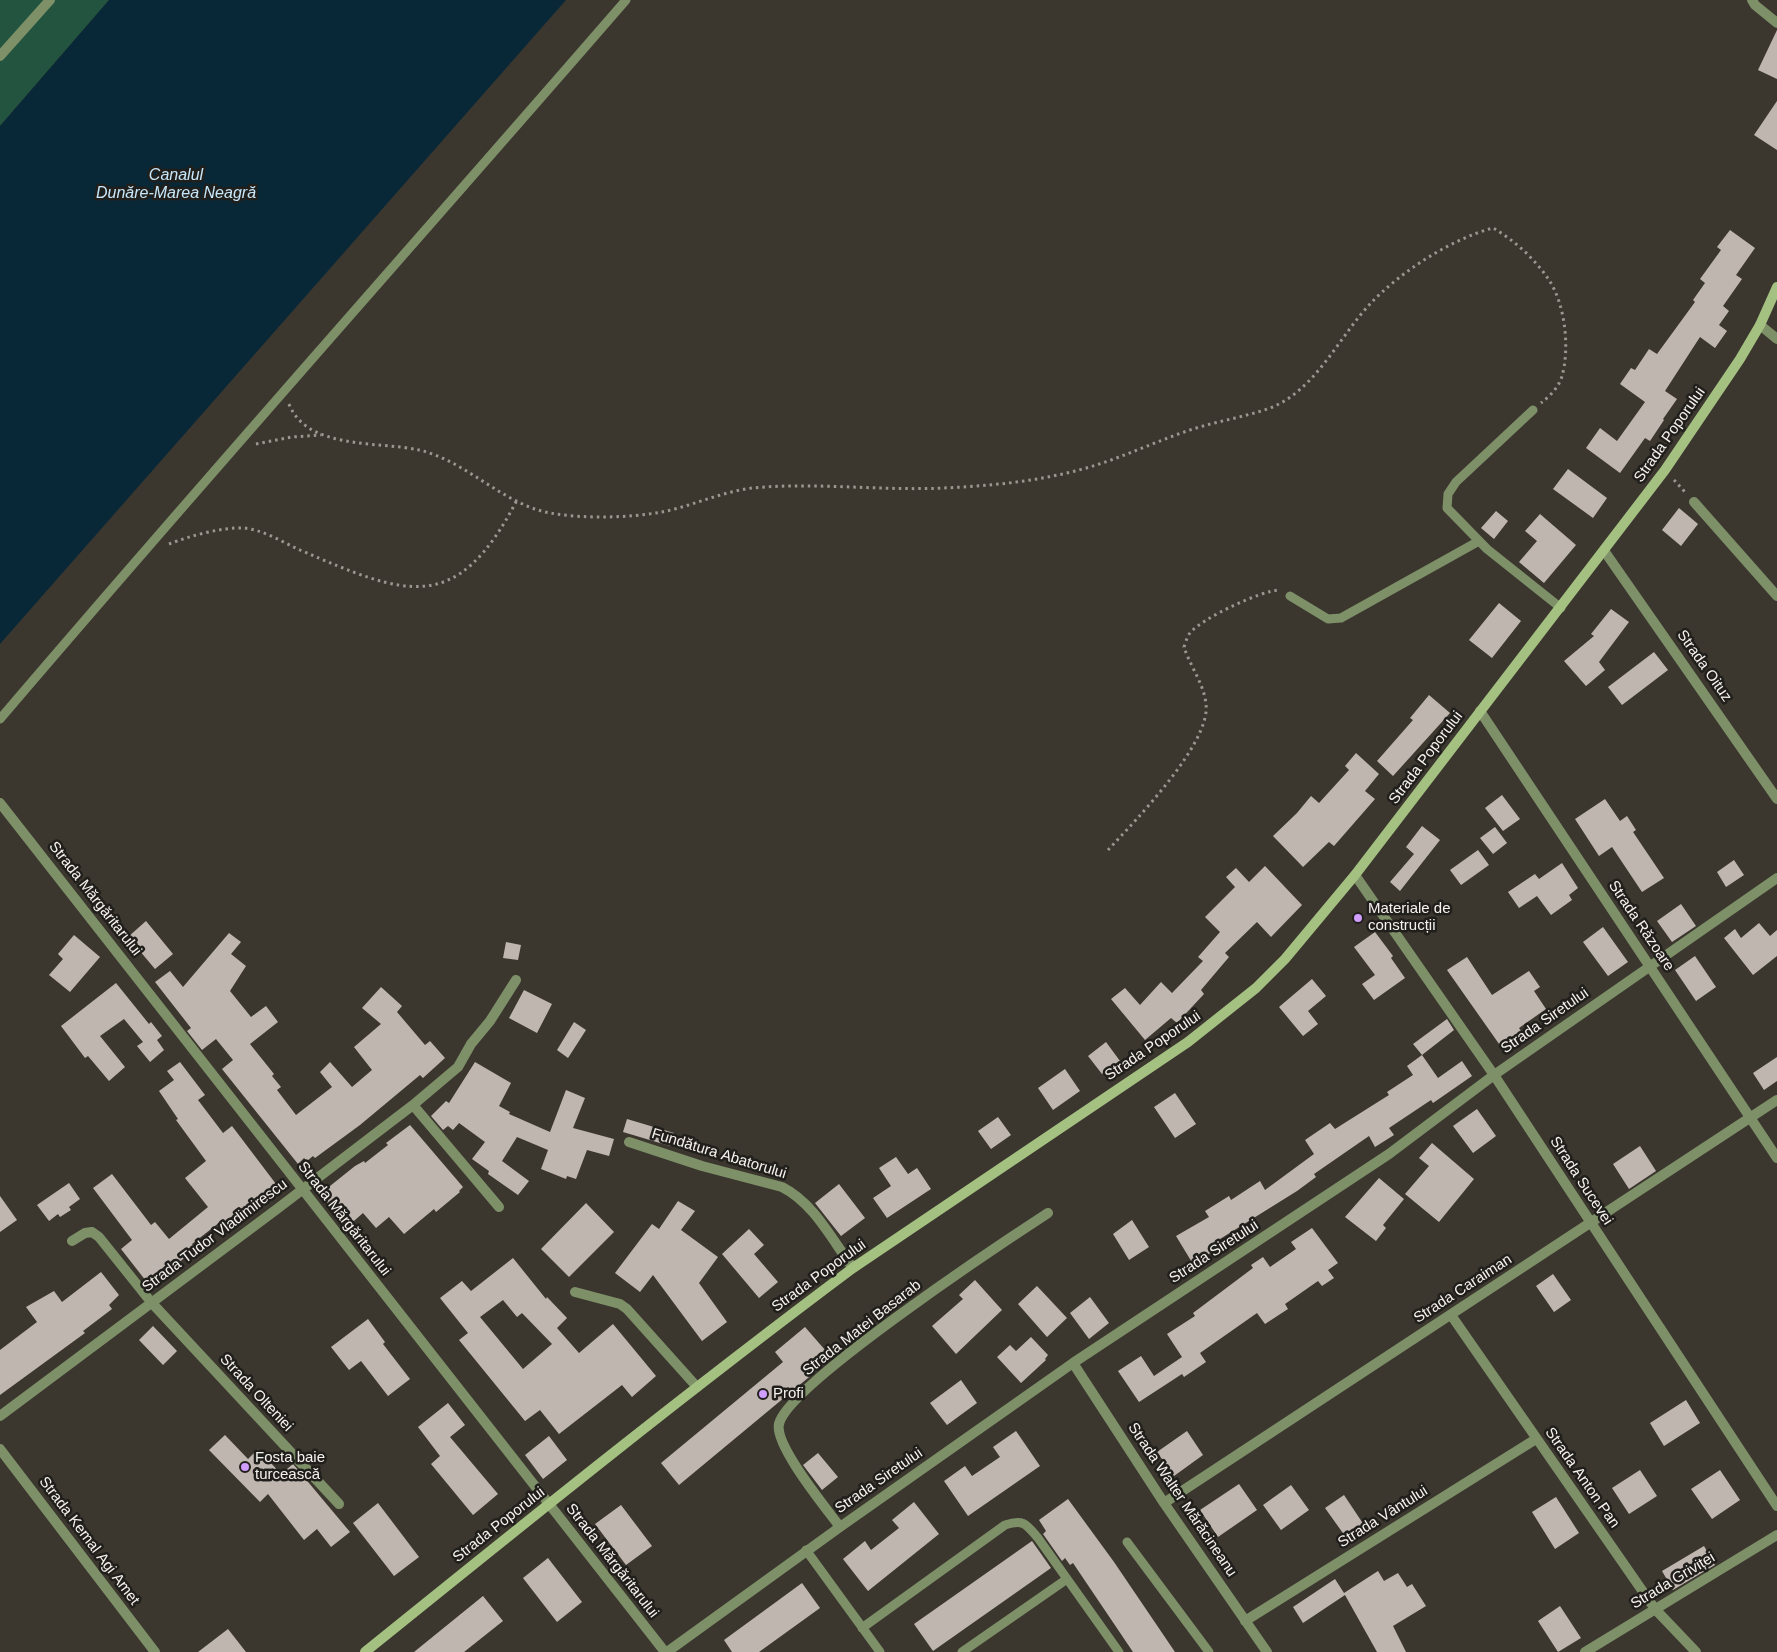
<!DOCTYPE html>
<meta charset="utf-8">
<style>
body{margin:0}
canvas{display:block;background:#3b372f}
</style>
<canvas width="1777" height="1652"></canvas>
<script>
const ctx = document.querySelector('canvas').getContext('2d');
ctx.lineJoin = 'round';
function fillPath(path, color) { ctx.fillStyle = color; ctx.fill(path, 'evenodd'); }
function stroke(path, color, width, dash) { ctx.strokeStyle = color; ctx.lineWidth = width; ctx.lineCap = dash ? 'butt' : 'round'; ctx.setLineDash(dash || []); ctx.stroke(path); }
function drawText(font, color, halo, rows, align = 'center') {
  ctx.font = font + ' Helvetica,sans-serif'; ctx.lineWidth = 5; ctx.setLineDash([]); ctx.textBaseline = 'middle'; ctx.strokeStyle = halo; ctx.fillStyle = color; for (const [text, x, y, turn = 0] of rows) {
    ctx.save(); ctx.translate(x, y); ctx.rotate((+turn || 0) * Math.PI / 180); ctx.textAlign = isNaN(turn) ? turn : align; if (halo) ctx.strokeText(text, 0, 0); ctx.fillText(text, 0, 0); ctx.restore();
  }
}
fillPath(new Path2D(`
 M0,0h109l-109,126z`), '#23543f');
fillPath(new Path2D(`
 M109,0h457l-566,644v-518z`), '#092837');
fillPath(new Path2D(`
 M1777,30v49l-19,-9z
 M1777,101v49l-23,-15z
 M1730,230l25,18 -19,27 6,4 -19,27 6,5 -10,14 8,6 -12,17 -15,-11 -35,54 12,8 -14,20 1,1 -14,21 -5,-3 -25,35 -34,-25 14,-20 17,13 28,-39 -25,-18 11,-16 4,2 14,-21 8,5 38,-52 -2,-2 12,-17 -5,-4 21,-29 -4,-3z
 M1568,469l39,29 -14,20 -40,-29z
 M1679,508l19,16 -17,22 -19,-16z
 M1496,511l12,10 -14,18 -13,-11z
 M1540,514l36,31 -32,38 -25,-21 18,-21 -12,-10z
 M1499,603l22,18 -29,37 -23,-18z
 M1611,609l18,13 -30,40 6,8 -19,16 -22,-25 30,-25 -3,-2z
 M1654,652l14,18 -46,35 -14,-18z
 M1429,695l21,18 -57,63 -16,-15 36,-41 -3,-2z
 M1356,753l23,21 -14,17 10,8 -41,47 -5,-4 -26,25 -30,-31 24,-23 14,-17 8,7 30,-33 -4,-4z
 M1502,795l18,24 -17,12 -18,-23z
 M1605,799l15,22 7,-5 9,14 -3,2 31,46 -22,14 -30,-45 -13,9 -24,-37z
 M1422,826l18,14 -40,51 -10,-9 24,-28 -8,-7z
 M1495,827l12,16 -14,11 -13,-16z
 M1478,850l11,15 -28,20 -11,-15z
 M1734,860l10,15 -18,12 -9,-15z
 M1562,863l16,25 -9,7 3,5 -21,15 -14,-19 -18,12 -11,-16 27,-18 4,5z
 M1265,866l37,39 -31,32 -14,-15 -32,31 4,4 -28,33 3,4 -27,29 -6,-5 -26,22 -34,-41 14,-11 15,17 21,-23 11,11 31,-32 -5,-4 22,-25 -15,-15 30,-30 -9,-10 10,-9 13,14z
 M1681,904l15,22 -24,16 -15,-21z
 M146,921l27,33 -18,15 -27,-32z
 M1759,923l11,13 7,-6v26l-24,19 -29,-37 11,-9 6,9z
 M1603,927l25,35 -20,14 -25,-34z
 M1375,932l18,24 -2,2 14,20 -31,22 -12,-16 13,-9 -21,-28z
 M229,933l12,9 -10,12 15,12 -16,25 21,26 15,-11 12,16 -28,22 24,30 -2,2 9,11 -4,3 19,25 36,-28 -12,-15 10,-10 22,25 20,-17 -18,-23 27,-23 -19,-16 19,-21 21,19 -5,6 28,33 5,-4 15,17 -22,20 -3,-3 -60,50 -45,33 -2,-2 -6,5 -3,-3 -6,6 -76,-95 11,-9 -17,-21 -14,11 -15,-19 4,-3 -36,-46 15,-11 13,16z
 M74,935l26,22 -30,35 -21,-17 14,-16 -5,-5z
 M506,942l15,3 -3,15 -15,-2z
 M1695,956l21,31 -20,14 -21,-31z
 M1467,957l25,38 37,-24 11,16 -6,4 12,18 -27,19 6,9 -21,14 -57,-81z
 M1312,979l14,17 -18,15 10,13 -15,12 -24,-29z
 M116,983l33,41 2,-2 11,14 -5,4 7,10 -14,12 -13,-16 6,-4 -19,-23 -24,17 25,31 -16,14 -21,-25 -3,2 -24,-32z
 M524,990l28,14 -15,29 -28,-15z
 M1447,1019l7,11 -32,25 -9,-11z
 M574,1022l12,8 -18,28 -11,-8z
 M1106,1042l14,19 -18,13 -14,-18z
 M1422,1055l16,23 24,-17 10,15 -39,27 -2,-3 -42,28 5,7 -19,12 -6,-11 -55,38 2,3 -19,14 -85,53 3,6 -22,14 -17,-28 33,-19 -4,-6 24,-15 2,4 29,-19 5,9 49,-36 -9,-14 25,-17 5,6 54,-34 -2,-3 26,-17 -6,-9z
 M1777,1057v24l-13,9 -11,-17z
 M180,1062l25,33 -7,5 25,33 9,-7 44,58 -53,39 -3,-1 -28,22 3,5 -18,15 -3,-5 -28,22 -25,-32 11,-9 -39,-52 19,-14 39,51 4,-3 14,17 39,-32 -23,-29 21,-17 -30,-41 2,-1 -19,-28 15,-11 -7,-9z
 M475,1062l36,21 -12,23 11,6 -1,2 41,18 16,-42 19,8 -12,30 41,11 -5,17 -22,-6 -11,29 -9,-3 -1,3 -25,-10 7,-19 -31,-13 -15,24 27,20 -11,14 -30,-21 1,-3 -17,-12 13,-17 -26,-19 -6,7 -5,-4 -5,4 -12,-14 15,-15 3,2z
 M1065,1069l15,22 -27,19 -15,-22z
 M1175,1093l21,31 -21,14 -21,-31z
 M1477,1109l19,27 -23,17 -20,-27z
 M998,1117l13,18 -20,14 -13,-18z
 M627,1119l47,14 -4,13 -47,-14z
 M410,1125l53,62 -4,4 1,1 -24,20 -2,-3 -30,25 -15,-17 -13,11 -13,-15 -16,14 -27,-33 35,-28 9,-5 1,2 23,-18 -2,-2z
 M1432,1143l42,36 -35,43 -34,-28 24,-28 -10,-8z
 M1640,1146l16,25 -27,18 -16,-25z
 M896,1157l12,17 9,-6 14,21 -44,29 -14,-20 18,-12 -12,-18z
 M1379,1178l25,21 -21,26 3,3 -10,13 -31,-24z
 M69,1183l11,16 -11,8 2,3 -11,7 -2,-3 -9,7 -12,-16z
 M839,1184l26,34 -24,18 -26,-33z
 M0,1196l17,24 -17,12z
 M678,1201l17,10 -14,19 37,27 -19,26 28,39 -25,19 -49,-66 -13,17 -25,-19 37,-49 7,5z
 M586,1203l28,29 -45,45 -28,-28z
 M1132,1220l17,27 -20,13 -16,-26z
 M1312,1228l26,35 -10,7 6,8 -12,8 -4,-5 -33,23 3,5 -23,15 -8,-11 -57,40 6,9 -22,15 -2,-3 -43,28 -21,-31 23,-15 13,20 28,-19 -15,-23 28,-18 -2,-3 60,-45 -2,-3 12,-8 7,10 26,-18 -5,-7z
 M749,1229l15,16 -10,9 24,28 -19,16 -37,-44z
 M513,1258l33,41 1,-2 20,21 -10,10 22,25 34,-29 43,52 -24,21 -10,-12 -63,49 -19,-24 -15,11 -66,-81 9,-7 -28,-35 22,-17 9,10zM503,1300l14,17 5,-4 30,31 -29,25 -43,-52z
 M101,1272l18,23 -10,10 3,4 -29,22 2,2 -85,62v-45l37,-28 -11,-15 28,-16 8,11z
 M1553,1274l18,26 -17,12 -18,-26z
 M975,1280l27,30 -46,44 -24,-28 31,-27 -4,-4z
 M1037,1286l30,32 -20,19 -29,-33z
 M1090,1297l19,26 -20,16 -19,-26z
 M368,1319l17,23 -2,2 27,35 -22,17 -27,-35 -12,9 -18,-23z
 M153,1326l24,25 -14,14 -24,-25z
 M805,1327l27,31 -153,127 -18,-22 122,-101 -8,-10z
 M1031,1337l17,18 -3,4 1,1 -25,23 -24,-26 13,-12 6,6z
 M961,1380l16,23 -30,22 -17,-22z
 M1686,1400l14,23 -36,23 -14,-23z
 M448,1403l17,22 -15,12 48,57 -25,21 -42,-51 9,-8 -22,-29z
 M1016,1431l24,35 -72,50 -24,-35 21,-15 7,10 28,-19 -7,-10z
 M1187,1431l16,24 -29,21 -17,-24z
 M225,1435l23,24 10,-10 23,25 12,-10 57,68 -19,15 -14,-18 -13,11 -36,-46 -8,8 -51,-52z
 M549,1436l18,24 -24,19 -18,-24z
 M818,1453l20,24 -16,13 -19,-25z
 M1640,1470l17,26 -28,18 -17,-26z
 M1720,1470l20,30 -28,19 -21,-30z
 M1239,1484l18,26 -39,27 -18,-27z
 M1291,1485l18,25 -28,20 -18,-25z
 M1344,1495l24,36 -18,12 -25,-35z
 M1556,1497l23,36 -24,16 -23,-37z
 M1068,1499l46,63 61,90h-42l-60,-89 -3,2 -5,-7 -3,3 -19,-27 3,-3 -7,-11z
 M914,1502l25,32 -71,57 -25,-32 22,-18 6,9 28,-22 -7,-8z
 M378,1503l41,54 -25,19 -41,-53z
 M621,1505l31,41 -26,19 -31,-41z
 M1032,1541l19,27 -118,83 -19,-27z
 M1704,1546l11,19 -42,25 -11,-19z
 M548,1558l34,44 -25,20 -34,-44z
 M1378,1571l6,10 14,-8 9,14 5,-3 14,22 -33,20 13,26h-29l-32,-57 -42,28 -10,-16 42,-28 9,14z
 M802,1583l18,25 -61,44h-27l-8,-12z
 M483,1596l20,25 -39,31h-50z
 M1560,1606l21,32 -23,14 -20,-31z
 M228,1629l18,23h-48z`), '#c0b6b0');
stroke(new Path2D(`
 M289,404c18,46 89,37 130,46 48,11 83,54 131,63 35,6 77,5 112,-1 30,-6 59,-20 90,-24 63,-6 128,3 192,0 43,-2 88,-6 131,-17 41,-10 78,-29 118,-42 25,-8 52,-12 77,-21 45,-17 69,-71 100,-104 30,-32 81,-65 123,-76 21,12 42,31 56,52 16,24 21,68 13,96 -3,11 -12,20 -21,27
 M256,444l36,-7 29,-2
 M1674,480l11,12
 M169,544c21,-8 52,-17 75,-16 20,2 38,14 56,22 105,45 156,68 217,-50
 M1108,850c27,-29 103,-107 98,-146 -2,-20 -16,-38 -22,-57 2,-5 3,-11 6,-14 12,-15 72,-43 90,-43`), '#9a9790', 3, [2.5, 4]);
stroke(new Path2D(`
 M1533,410l-77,72 -8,12 -1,14 40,41 74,59
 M1290,596l38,23 13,-1 138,-77
 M0,719c206,-242 418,-479 626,-719
 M1127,1542l82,110
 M806,1550l74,102
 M862,1628l143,-103c19,-6 21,-1 33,13l81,114
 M962,1652l105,-73`), '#7e9068', 9);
stroke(new Path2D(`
 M1752,0l3,5 22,18
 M0,56l50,-56
 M1760,325l17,14
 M1694,502l83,94
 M1605,552l172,247
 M1480,711l297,447
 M0,803l665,849
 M1355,875l139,200 283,431
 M413,1105l86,102
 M629,1142l73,24 80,21c32,16 50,53 71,81
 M72,1241l13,-8 7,-1 7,5 52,65 188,202
 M575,1292l45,12 7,5 70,78
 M1451,1315l204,294 41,43
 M1073,1363l91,140 103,149
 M0,1416l277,-207 136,-104 45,-38 13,-23 19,-23 26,-41
 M0,1449l155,203
 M1164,1503l613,-403
 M840,1527c-14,-19 -66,-82 -61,-103 8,-39 226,-183 269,-211
 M1245,1621l291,-182
 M667,1652l173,-125 233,-164 316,-209 105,-79 283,-197
 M1585,1652l192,-117`), '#7e9068', 10);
stroke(new Path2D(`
 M365,1652c161,-130 322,-260 488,-384l335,-226 68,-54 29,-29 70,-84 310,-405 75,-111 20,-34 17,-38`), '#a5c181', 10);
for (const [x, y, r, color] of [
 [1358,918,5,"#d19dfe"],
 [763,1394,5,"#d19dfe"],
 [245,1467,5,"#d19dfe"]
]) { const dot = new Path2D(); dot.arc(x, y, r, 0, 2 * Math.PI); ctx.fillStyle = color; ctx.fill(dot); stroke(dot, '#201f1b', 2); }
drawText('15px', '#f6f3ee', '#201f1b', [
 ["Strada Poporului",1670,435,-55],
 ["Strada Oituz",1704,666,55],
 ["Strada Poporului",1426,758,-53],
 ["Strada Mărgăritarului",95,899,52],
 ["Strada Răzoare",1641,926,56],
 ["Strada Siretului",1545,1021,-35],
 ["Strada Poporului",1153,1046,-34],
 ["Fundătura Abatorului",719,1154,17],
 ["Strada Sucevei",1581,1181,57],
 ["Strada Mărgăritarului",344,1219,52],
 ["Strada Tudor Vladimirescu",215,1236,-37],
 ["Strada Siretului",1214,1252,-33],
 ["Strada Poporului",819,1276,-36],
 ["Strada Caraiman",1463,1289,-33],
 ["Strada Matei Basarab",862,1328,-38],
 ["Strada Olteniei",256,1393,47],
 ["Strada Anton Pan",1582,1478,55],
 ["Strada Siretului",879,1481,-35],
 ["Strada Walter Mărăcineanu",1182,1500,56],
 ["Strada Vântului",1383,1517,-32],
 ["Strada Poporului",499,1525,-38],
 ["Strada Kemal Agi Amet",89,1541,53],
 ["Strada Mărgăritarului",612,1561,52],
 ["Strada Griviței",1673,1581,-31]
]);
drawText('15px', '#f6f3ee', '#201f1b', [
 ["Materiale de",1368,909],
 ["construcții",1368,926],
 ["Profi",773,1394],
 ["Fosta baie",255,1458],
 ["turcească",255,1475]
], 'left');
drawText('italic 16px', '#c6e6f9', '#201f1b', [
 ["Canalul",176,176],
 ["Dunăre-Marea Neagră",176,194]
]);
</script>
